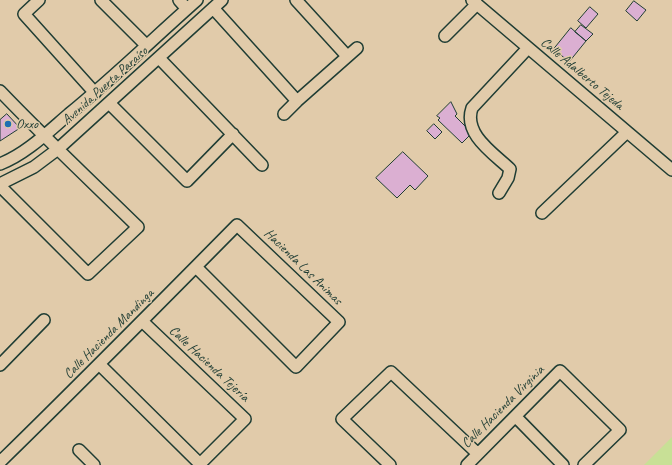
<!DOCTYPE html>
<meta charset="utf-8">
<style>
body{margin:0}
canvas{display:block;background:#e1cbaa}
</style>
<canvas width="672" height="465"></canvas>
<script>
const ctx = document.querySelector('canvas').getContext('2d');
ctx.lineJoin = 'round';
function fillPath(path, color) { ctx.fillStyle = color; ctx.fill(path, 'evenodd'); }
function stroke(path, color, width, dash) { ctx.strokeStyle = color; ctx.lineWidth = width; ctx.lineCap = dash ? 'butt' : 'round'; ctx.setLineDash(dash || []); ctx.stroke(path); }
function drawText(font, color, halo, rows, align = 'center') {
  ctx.font = font + ' Caveat,sans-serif'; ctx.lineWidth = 3; ctx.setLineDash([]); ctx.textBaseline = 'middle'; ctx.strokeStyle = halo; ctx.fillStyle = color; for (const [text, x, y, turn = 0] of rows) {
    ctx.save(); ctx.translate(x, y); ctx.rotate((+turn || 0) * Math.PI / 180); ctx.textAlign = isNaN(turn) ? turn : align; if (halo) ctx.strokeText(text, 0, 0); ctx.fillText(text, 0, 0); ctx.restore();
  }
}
fillPath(new Path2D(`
 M672,437v28h-28z`), '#c8e096');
const building = new Path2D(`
 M634,1l12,9 -9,11 -11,-10z
 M590,7l8,7 -12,14 -8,-7z
 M581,25l12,9 -7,7 -11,-9z
 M571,28l15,13 -17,21 -15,-13z
 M451,102l6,12 -2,2 17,17 -10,10 -24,-23 2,-2 -3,-2z
 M7,114l13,14 -20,13v-21z
 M434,124l8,8 -7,7 -8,-8z
 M403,152l25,24 -13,14 -5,-5 -13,13 -21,-20z`);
fillPath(building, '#dbafd2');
stroke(building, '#1f3d34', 1);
const minor = new Path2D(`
 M39,0l-15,14 71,79
 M101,0l45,45
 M179,0l8,9
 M296,0l51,56
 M472,0l200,170
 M213,8l84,93
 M445,36l32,-32
 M159,58l103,107
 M0,91c45,47 92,91 138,136l-50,47 -88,-88
 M109,103l78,78 46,-47
 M284,114l13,-13 60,-53
 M0,164c26,-10 48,-32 69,-50 44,-36 85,-76 128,-114
 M0,184l34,-17 24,-18 164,-149
 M499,193l9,-15 2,-9c-17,-16 -47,-35 -38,-61l56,-60
 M542,213l85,-81
 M0,365l44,-45
 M100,365l100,99 45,-45 -103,-98
 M516,417l47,48
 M79,450l15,15
 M0,462c80,-78 159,-158 237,-237l102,97 -43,45 -100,-100
 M390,465l-48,-46 49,-47 86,81
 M467,465l93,-94 60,59 -36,35`);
stroke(minor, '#1f3d34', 14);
stroke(minor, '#e1cbaa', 11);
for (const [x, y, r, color] of [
 [8,124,4,"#1f6fb2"]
]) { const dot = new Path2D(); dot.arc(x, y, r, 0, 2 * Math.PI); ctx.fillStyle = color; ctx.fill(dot); stroke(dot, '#e1cbaa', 1.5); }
drawText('14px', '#1f3d34', '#e1cbaa', [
 ["Calle Adalberto Tejeda",582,74,40],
 ["Avenida Puerta Paraíso",105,86,-42],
 ["Hacienda Las Animas",303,267,44],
 ["Calle Hacienda Mandinga",109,334,-45],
 ["Calle Hacienda Tejería",209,364,43],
 ["Calle Hacienda Virginia",503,407,-45]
]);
drawText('14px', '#1f3d34', '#e1cbaa', [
 ["Oxxo",16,124]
], 'left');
</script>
